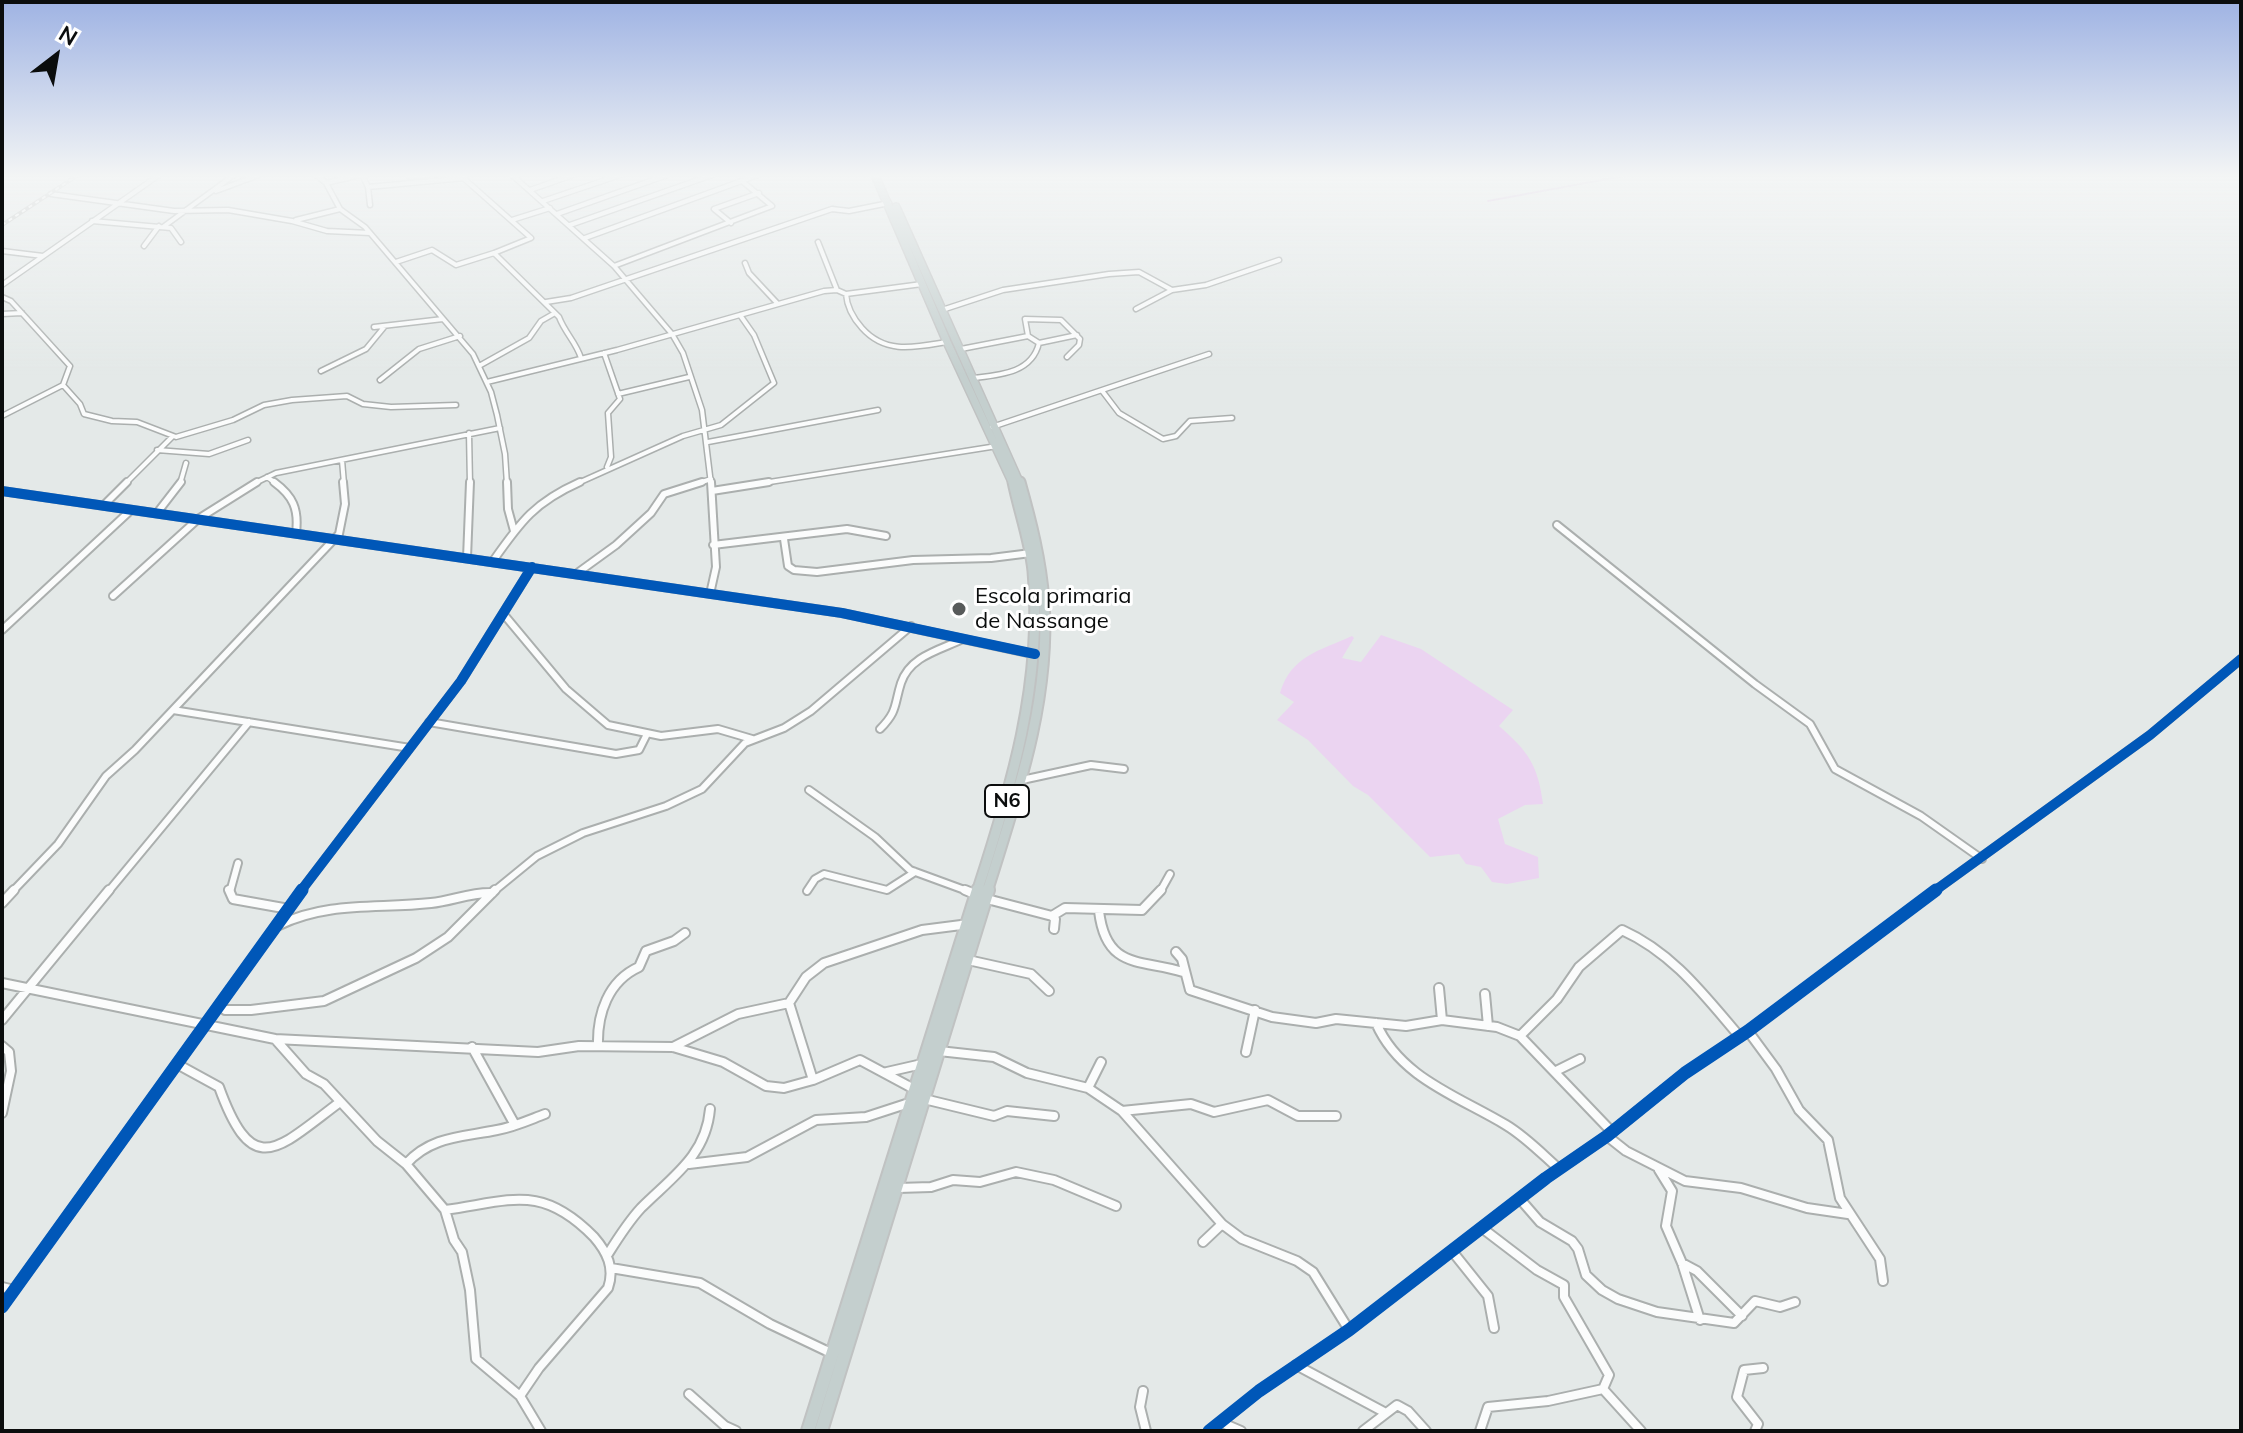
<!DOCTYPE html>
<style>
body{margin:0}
#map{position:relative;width:2243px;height:1433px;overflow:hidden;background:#e4e9e8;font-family:Mulish,sans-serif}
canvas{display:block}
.frame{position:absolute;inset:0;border:4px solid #0b0d0d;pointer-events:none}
.north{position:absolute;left:16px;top:16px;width:80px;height:80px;-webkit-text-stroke:6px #fff;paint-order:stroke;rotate:31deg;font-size:22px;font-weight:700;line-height:32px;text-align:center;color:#0b0d0d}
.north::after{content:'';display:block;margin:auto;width:28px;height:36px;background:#0b0d0d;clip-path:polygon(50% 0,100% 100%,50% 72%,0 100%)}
</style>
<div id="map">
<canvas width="2243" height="1433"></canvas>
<div class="frame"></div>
<div class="north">N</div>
</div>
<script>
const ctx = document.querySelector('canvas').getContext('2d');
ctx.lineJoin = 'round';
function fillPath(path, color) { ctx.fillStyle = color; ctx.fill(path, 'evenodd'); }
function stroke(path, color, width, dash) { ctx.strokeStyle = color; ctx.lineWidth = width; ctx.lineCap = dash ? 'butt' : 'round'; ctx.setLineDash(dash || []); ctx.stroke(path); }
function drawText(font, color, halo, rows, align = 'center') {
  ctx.font = font + ' Mulish,sans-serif'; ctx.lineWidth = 6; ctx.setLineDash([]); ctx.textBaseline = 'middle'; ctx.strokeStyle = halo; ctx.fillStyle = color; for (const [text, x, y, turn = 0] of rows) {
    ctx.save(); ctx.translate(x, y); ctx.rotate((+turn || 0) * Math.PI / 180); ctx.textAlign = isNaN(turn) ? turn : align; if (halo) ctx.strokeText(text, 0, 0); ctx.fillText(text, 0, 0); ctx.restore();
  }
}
fillPath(new Path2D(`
 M1381,635l40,14 92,61 -14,16c29,25 39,39 44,78l-18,1 -27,14 7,25 33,13 1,21 -32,6 -15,-2 -11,-15 -15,-3 -7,-10 -29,3 -62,-62 -15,-9 -45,-46 -31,-20 17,-18 -14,-9c11,-37 39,-42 72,-57l2,2 -12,20 19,4z`), '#ebd4f1');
stroke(new Path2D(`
 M1488,201l141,-26`), '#d3b2db', 2);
const minorFar2 = new Path2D(`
 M316,175l10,8 34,-8
 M362,175l6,12 2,18
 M460,175l71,63 -37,15
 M512,175l102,91 58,68 11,19 19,57 9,74
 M410,177l17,-2
 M326,183l14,26 25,18 108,127 18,38 6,23 8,39 2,30
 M368,187l97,-9
 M530,190l43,-15
 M216,191l43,-16
 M51,194l123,17 54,-1 64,11 35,10 43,2
 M543,201l77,-26
 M557,214l110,-39
 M296,220l44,-11
 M512,220l38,-12
 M92,221l79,7 10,14
 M731,223l-17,-14 45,-16
 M570,225l142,-50
 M163,227l71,-52
 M585,238l173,-63
 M818,242l19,48
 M144,246l15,-20
 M2,251l41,5
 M396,262l36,-12 24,15 38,-12 65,64c6,16 17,25 22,41
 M745,263l4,10 28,30
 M614,266l158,-60 -30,-25
 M2,285l157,-110
 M846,294c1,14 7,24 16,34 24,27 54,19 85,14
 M2,297l9,4 59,65 -7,19 -61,31
 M546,302l25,-4 261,-89 17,2 40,-8
 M1136,309l36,-19 34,-5 73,-25
 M942,310l61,-20 106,-16 30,-2 33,18
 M2,314l20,-1
 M374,327l69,-8
 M1028,336l-3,-17 36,1 19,19 -1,6 -12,12
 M961,349l67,-13 11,7 38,-8
 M604,353l16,46 -12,14 3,44 -4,10
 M479,366l50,-28 12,-17 14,-8
 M321,371l45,-22 19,-23
 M974,378c26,-3 58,-5 65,-35
 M380,380l39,-31 41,-13
 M487,382l130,-32 207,-59 13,-1 9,4 76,-10
 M63,385l17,19 4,10 28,7 25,1 39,15 57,-17 31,-15 28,-5 55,-4 16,8 28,3 65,-2
 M1103,392l16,21 44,26 13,-3 14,-15 42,-3
 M618,394l71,-17
 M992,427l217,-73
 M469,433l1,51
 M708,442l170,-32
 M157,450l52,4 39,-14
 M342,460l2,24
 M267,477l10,7
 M125,484l47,-47
 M180,484l6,-21
 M253,484l23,-11 224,-45
 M576,484l107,-48 38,-11 53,-42 -20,-48 -14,-20
 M696,484l15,-5
 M757,484l240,-38`);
const minorFar1 = new Path2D(`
 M274,482c19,14 25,27 22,51
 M507,482l1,27 6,22
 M2,491l840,122 191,41
 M712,491l57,-9
 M103,506l24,-24
 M157,513l24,-31
 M1557,525l198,159 55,40 25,45 86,47 61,43
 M784,539l4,27 6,4 23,2 96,-12 78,-2 40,-5
 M713,545l134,-16 39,7
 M467,558l3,-76
 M493,561c28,-40 42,-59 87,-79
 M576,574l40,-29 35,-32 13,-19 38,-12
 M710,594l6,-27 -5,-85
 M113,596l85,-77 59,-37
 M506,617l60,72 42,36 53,11 57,-7 34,10
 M2,630l129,-120
 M173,710l237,38
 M429,722l187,32 23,-4 8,-16
 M880,729c18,-18 14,-24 21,-46 9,-27 39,-33 62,-44
 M1022,780l69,-15 33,4
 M809,790l66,47 35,33 60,22
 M807,891l8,-12 9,-5 63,16 28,-18
 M12,892l46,-48 48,-68 29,-26 204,-216 6,-30 -2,-22
 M108,892l141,-170
 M230,892l8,-29
 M300,892l161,-211 71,-114
 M493,892l44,-36 46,-23 83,-27 36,-17 43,-46 39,-15 27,-17 100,-85
 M1160,892l10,-18
 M1933,892l217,-157 91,-76`);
const minor = new Path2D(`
 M229,890l4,9 56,10
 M965,890l12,5
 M987,899l65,17 3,3 -1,10
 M2,903l12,-13
 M1099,911c7,59 42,48 84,61
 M1052,916l13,-8 77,2 19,-20
 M279,925c50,-24 99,-16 152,-22 21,-2 40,-11 61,-10
 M1176,952l6,7 8,31 82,27 44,6 20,-4 70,7 36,-6 55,7 23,9 92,96
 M968,960l63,14 18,17
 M2,983l273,56 31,35 18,10 53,57 29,23 39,46 9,30 8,12 8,38 6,69 44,37 21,35
 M1439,988l3,32
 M1485,994l3,32
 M789,1003l24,77
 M220,1006l5,4h26l73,-9 92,-43 32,-21 47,-47
 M2,1020l107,-130
 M1376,1023c24,55 82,73 130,102 20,12 36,29 53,44
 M1748,1031l28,38 23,41 29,30 12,58 40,61 3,22
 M1520,1036l37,-37 22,-32 43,-37c51,23 82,65 118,107
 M275,1039l263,13 41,-6 94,1 50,15 43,24 18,2 29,-8 47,-20 54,29
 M2,1046l7,6 2,19 -9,42
 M598,1046c-1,-32 10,-65 41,-79l7,-16 28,-10 11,-8
 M472,1047l43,78
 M673,1047l65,-33 51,-11 17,-26 18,-14 98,-33 47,-6
 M939,1051l55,6 33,16 61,15
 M1246,1052l9,-42
 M1101,1062l-13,26 34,23 69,-7 23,8 54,-12 30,16h38
 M177,1064l42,23c34,94 58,62 121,15
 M1556,1071l24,-12
 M887,1072l35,-8
 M924,1099l70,17 13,-5 47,5
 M1122,1111l100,113
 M1607,1136l19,15 59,30 56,7 66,20 41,6
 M406,1164c25,-28 57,-27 91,-34 17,-3 32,-10 48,-16
 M689,1164l58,-7 69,-37 50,-3 43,-14
 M1659,1170l13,21 -6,35 16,37 18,57
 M898,1188l33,-1 22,-7 27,2 36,-10 38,8 62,26
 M1520,1199l20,23 32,19 6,8 8,26 16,15 16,9 39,13 77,11 21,-22 25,6 15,-5
 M445,1210c66,-9 96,-27 149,27 13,15 21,31 14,51l-69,80 -19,28
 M1203,1242l19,-18 20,15 55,22 16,11 36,58
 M1452,1251l36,45 6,32
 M608,1254c10,-16 20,-32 33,-46 31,-31 65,-52 69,-99
 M1682,1263l15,8 45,45
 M611,1268l89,15 70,41 61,29
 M2,1287l12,3
 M2,1307l300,-417
 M1296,1365l88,47
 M1603,1389l38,42
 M1143,1391l-3,16 6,24
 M689,1394l36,32 11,5
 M1220,1422l21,9
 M1209,1431l50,-40 90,-61 197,-152 61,-42 78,-63 63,-42 188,-141
 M1363,1431l34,-26 11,6 18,20
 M1480,1431l8,-24 60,-6 55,-12 6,-14 -45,-78v-12l-27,-15 -55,-42
 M1755,1431l3,-7 -21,-27 7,-27 19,-2`);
const highwayFar2 = new Path2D(`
 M875,175l72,167 66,142
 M896,207l124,277`);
const highwayFar1 = new Path2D(`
 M977,892c34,-104 66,-209 56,-321 -3,-29 -14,-60 -20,-89
 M987,892c29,-93 64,-191 57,-291 -3,-41 -13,-80 -24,-119`);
const highway = new Path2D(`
 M808,1431l170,-541
 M821,1431l167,-541`);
stroke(minorFar2, '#abafae', 7);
stroke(minorFar1, '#abafae', 10);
stroke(minor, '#abafae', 12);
stroke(highwayFar2, '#c0c2c2', 10);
stroke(highwayFar1, '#c0c2c2', 13);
stroke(highway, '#c0c2c2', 16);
stroke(minorFar2, '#fbfcfc', 4);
stroke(minorFar1, '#fbfcfc', 6);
stroke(minor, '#fbfcfc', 8);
stroke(highwayFar2, '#c4cfce', 7);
stroke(highwayFar1, '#c4cfce', 9);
stroke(highway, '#c4cfce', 12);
const rail = new Path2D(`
 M2,225l76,-50`);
stroke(rail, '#b7b9b8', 4);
stroke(rail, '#fff', 2, [4]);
stroke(new Path2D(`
 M2,491l840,122 193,41
 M300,892l161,-211 71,-114
 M1933,892l217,-157 91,-76`), '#0057b8', 10);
stroke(new Path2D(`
 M2,1307l300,-417
 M1209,1431l50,-40 90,-61 197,-152 61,-42 78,-63 63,-42 188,-141`), '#0057b8', 13);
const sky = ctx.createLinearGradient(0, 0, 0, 375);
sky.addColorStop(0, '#9fb3e3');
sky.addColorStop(0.47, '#f3f5f5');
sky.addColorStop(1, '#f3f5f500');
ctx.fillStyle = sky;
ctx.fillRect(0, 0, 2243, 375);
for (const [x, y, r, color] of [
 [959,609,8,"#575a5a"]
]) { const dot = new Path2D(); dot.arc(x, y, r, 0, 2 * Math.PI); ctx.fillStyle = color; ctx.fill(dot); stroke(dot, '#fff', 3); }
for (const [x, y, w] of [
 [1007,801,44]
]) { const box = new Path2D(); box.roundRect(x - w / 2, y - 16, w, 32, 6); ctx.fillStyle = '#fff'; ctx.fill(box); stroke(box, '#0b0d0d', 2); }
drawText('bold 20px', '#0b0d0d', null, [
 ["N6",1007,801]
]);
drawText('22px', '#0b0d0d', '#fff', [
 ["Escola primaria",975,596],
 ["de Nassange",975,621]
], 'left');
</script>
